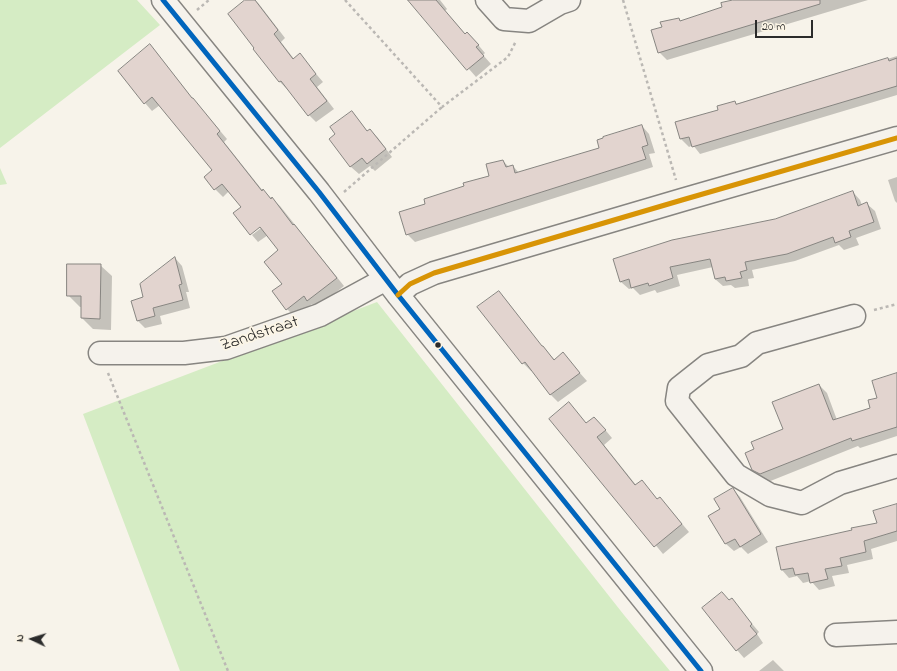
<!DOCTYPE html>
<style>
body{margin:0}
#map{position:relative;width:897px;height:671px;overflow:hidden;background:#f7f3ea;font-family:"Indie Flower",sans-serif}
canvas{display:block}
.north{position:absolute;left:12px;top:619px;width:40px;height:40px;-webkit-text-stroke:3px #fcf5e5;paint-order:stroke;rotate:274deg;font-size:11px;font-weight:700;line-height:16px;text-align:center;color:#2b2b2b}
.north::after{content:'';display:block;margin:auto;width:14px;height:18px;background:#2b2b2b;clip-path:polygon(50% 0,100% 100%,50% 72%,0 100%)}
.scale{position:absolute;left:755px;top:20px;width:58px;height:18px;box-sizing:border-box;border:2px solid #2b2b2b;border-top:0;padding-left:5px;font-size:12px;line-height:14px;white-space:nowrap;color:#2b2b2b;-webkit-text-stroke:3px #fcf5e5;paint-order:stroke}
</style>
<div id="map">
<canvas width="897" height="671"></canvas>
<div class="north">N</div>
<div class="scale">20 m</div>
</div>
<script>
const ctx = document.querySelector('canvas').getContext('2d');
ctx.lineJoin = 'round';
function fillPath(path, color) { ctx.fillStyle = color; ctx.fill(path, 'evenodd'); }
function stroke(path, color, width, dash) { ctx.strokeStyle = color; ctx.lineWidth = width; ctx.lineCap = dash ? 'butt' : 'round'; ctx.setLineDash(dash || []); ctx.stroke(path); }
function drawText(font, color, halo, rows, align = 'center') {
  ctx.font = font + ' "Indie Flower",sans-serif'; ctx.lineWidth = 3.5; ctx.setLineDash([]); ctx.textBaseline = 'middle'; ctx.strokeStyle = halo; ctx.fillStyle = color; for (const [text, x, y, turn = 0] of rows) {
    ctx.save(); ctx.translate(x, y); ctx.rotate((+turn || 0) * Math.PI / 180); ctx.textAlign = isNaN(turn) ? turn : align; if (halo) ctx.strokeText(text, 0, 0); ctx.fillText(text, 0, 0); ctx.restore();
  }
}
fillPath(new Path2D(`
 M0,0h137l23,25 -160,123z
 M0,168l7,16 -7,1z
 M377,302l247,313 46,56h-490l-97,-257z`), '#d5ecc4');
fillPath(new Path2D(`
 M247,0h8l4,4 26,34 -4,4 13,17 6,-4 23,27 -6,5 17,22 -18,13 -7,-7 -21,-27 -1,1 -7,-7 -26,-33 1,-1z
 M409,0h31l7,9 -2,2 21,24 9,6 10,12 -2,2 8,9 -15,13z
 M736,0h132l-201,60 -8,-8 4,-25 15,-8 4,3 42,-14z
 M150,46l7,7 35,45 35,41 -3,3 39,49 17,15 64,80 -28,22 -4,-4 -17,13 -8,-8 -4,-25 -3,-33 -12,-16 -10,7 -6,-7 13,-10 -23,-18 -13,-16 -6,6 -8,-8 -1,-18 -54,-66 -8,6 -7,-8z
 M897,56v39l-197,59 -7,-9 -4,2 -8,-8 -4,-16 42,-13 16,-8 3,3z
 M352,112l16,20 2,-2 8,8 14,19 -17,14 -5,-5 -11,8 -8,-7 -21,-28 7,-5z
 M642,126l7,8 6,19 -6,1 4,13 -238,75 -8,-8 20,-30 64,-28 12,-15 6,6 4,-1 6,7 81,-24z
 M897,177v26l-2,-2 -7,-21z
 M853,192l7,8 2,5 5,-1 8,7 6,18 -25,9 3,7 -15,5 -5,-5 -44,16 -43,9 2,8 -6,1 1,7 -14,2 -4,-3 -8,1 -8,-7 -2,-12 -36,8 3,11 -23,7 -2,-3 -15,5 -7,-7 -4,1 -8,-7 155,-62z
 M175,258l7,8 7,26h-3l4,16 -30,8 2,8 -17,4 -7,-7 7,-23z
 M100,265l12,11 -1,54 -18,-1 -11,-11v-11h-2l-12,-12z
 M498,292l8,8 37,48 12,12 8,-6 24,27 -29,21 -7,-7 -19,-25 -1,1 -8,-8z
 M897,374v62l-37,12 -2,-2 -90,36 -7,-5 -8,-8 2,-19 29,-20 35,-45 8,8 10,27 34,-11z
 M569,404l18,20 7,-6 8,8 10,12 -8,7 32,40 5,-4 17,19 9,6 22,26 -26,22 -112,-135z
 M733,489l7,8 28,45 -20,12 -7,-7 -7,4 -8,-7 -16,-28 11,-7z
 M897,505v36l-26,8 2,10 -26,6 2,8 -17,3 3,10 -16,4 -8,-9 -8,2 -6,-7 -8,2 -7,-8 71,-39 25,-7z
 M732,600l27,32 -2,2 6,9 -19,15 -7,-8 -7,-49z
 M773,660l11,11h-25z`), '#0003');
const building = new Path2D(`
 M245,0h10l23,30 -4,4 19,25 7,-6 16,21 -6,5 17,22 -19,15 -27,-35 -2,1 -26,-33 1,-1 -26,-34z
 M408,0h28l29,34 2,-2 12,13 -3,2 8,9 -17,14z
 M733,0h87v4l-162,49 -7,-23 11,-3 -2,-5 19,-4 1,3 42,-14 -1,-4z
 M150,44l42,54h1l27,33 -3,3 45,57 1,-2 8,10 1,-2 21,28 1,-1 43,54 -30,23 -3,-5 -18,14 -14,-19 10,-7 -18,-22 14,-12 -18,-23 -10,8 -17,-22 8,-6 -19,-23 -8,6 -10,-13 8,-7 -60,-73 -8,7 -26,-33z
 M888,58l1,3 8,-3v28l-205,61 -3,-10 -9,2 -5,-17 43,-12 -1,-4 18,-5 1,3z
 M352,111l15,20 3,-2 16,20 -19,15 -5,-6 -12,9 -21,-28 6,-5 -5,-7z
 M642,125l6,20 -6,2 4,12 -240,76 -7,-23 26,-8 -1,-5 40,-13 -1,-3 26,-7 -3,-12 17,-4 3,7 7,-2 2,8 84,-25 -2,-8 6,-2v-1z
 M853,191l5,15 9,-4 7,20 -25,9 2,6 -16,6 -2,-6 -46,17 -42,8 2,8 -7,2 2,6 -16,3 -1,-4 -10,2 -5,-20 -40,8 3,11 -24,8 -1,-3 -17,5 -2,-9 -9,3 -7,-23 59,-19 103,-21z
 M175,257l7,27 -3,1 4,15 -30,8 2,8 -18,5 -6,-20 12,-4 -3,-13z
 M67,264h34l-1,55 -19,-1v-22h-14z
 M499,291l43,55h1l11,14 9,-8 17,21 -30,22 -25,-33 -3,2 -45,-57z
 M897,373v54l-45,14 -1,-3 -91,36 -8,-4 -7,-17 9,-4 -3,-7 32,-13 -11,-27 47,-18 14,36 37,-12 -2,-8 9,-2 -5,-17z
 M569,402l17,21 8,-6 12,13 -9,7 38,48 7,-5 15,19 3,-2 22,27 -28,23 -105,-128z
 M733,488l28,46 -21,13 -5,-8 -10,5 -17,-28 12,-7 -6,-10z
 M897,504v27l-33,10 2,11 -26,6 2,8 -17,3 3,10 -18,4 -2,-10 -13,2 -2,-7 -12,2 -5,-23 76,-17 -1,-2 26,-5 -4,-12z
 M722,592l7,8 3,-2 20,26 -2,2 7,8 -21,17 -34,-43z`);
fillPath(building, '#e2d4cf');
stroke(building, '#878581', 1);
const minor = new Path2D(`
 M163,0l156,192 79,103 303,376
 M487,0l17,19 25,2 31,-18 9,-3
 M398,295l12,-11 24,-11 248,-73 215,-62
 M854,316l-97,27 -16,13 -33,9 -29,23 -2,13 59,74 34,20 32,8 38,-20 57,-17
 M100,353h84l42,-5 94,-33 66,-36
 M836,635l61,-3`);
stroke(minor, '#878581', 25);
stroke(new Path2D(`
 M345,0l97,107 66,-50 8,-16
 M623,0l53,180
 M197,10l12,-10
 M344,192l98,-85
 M874,310l23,-6
 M108,373l120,298`), '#bbb8b4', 2.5, [3, 3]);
stroke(minor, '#f5f2ec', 22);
stroke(new Path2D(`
 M163,0l156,192 79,103 303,376`), '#0065bd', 5);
stroke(new Path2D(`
 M398,295l12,-11 24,-11 248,-73 215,-62`), '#d89406', 5);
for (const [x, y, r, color] of [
 [438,345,3.5,"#2b2b2b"]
]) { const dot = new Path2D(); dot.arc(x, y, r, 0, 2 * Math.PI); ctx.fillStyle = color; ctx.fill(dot); stroke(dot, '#fcf5e5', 1.5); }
drawText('17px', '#2b2b2b', '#fcf5e5', [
 ["Zandstraat",260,335,-18]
]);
</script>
